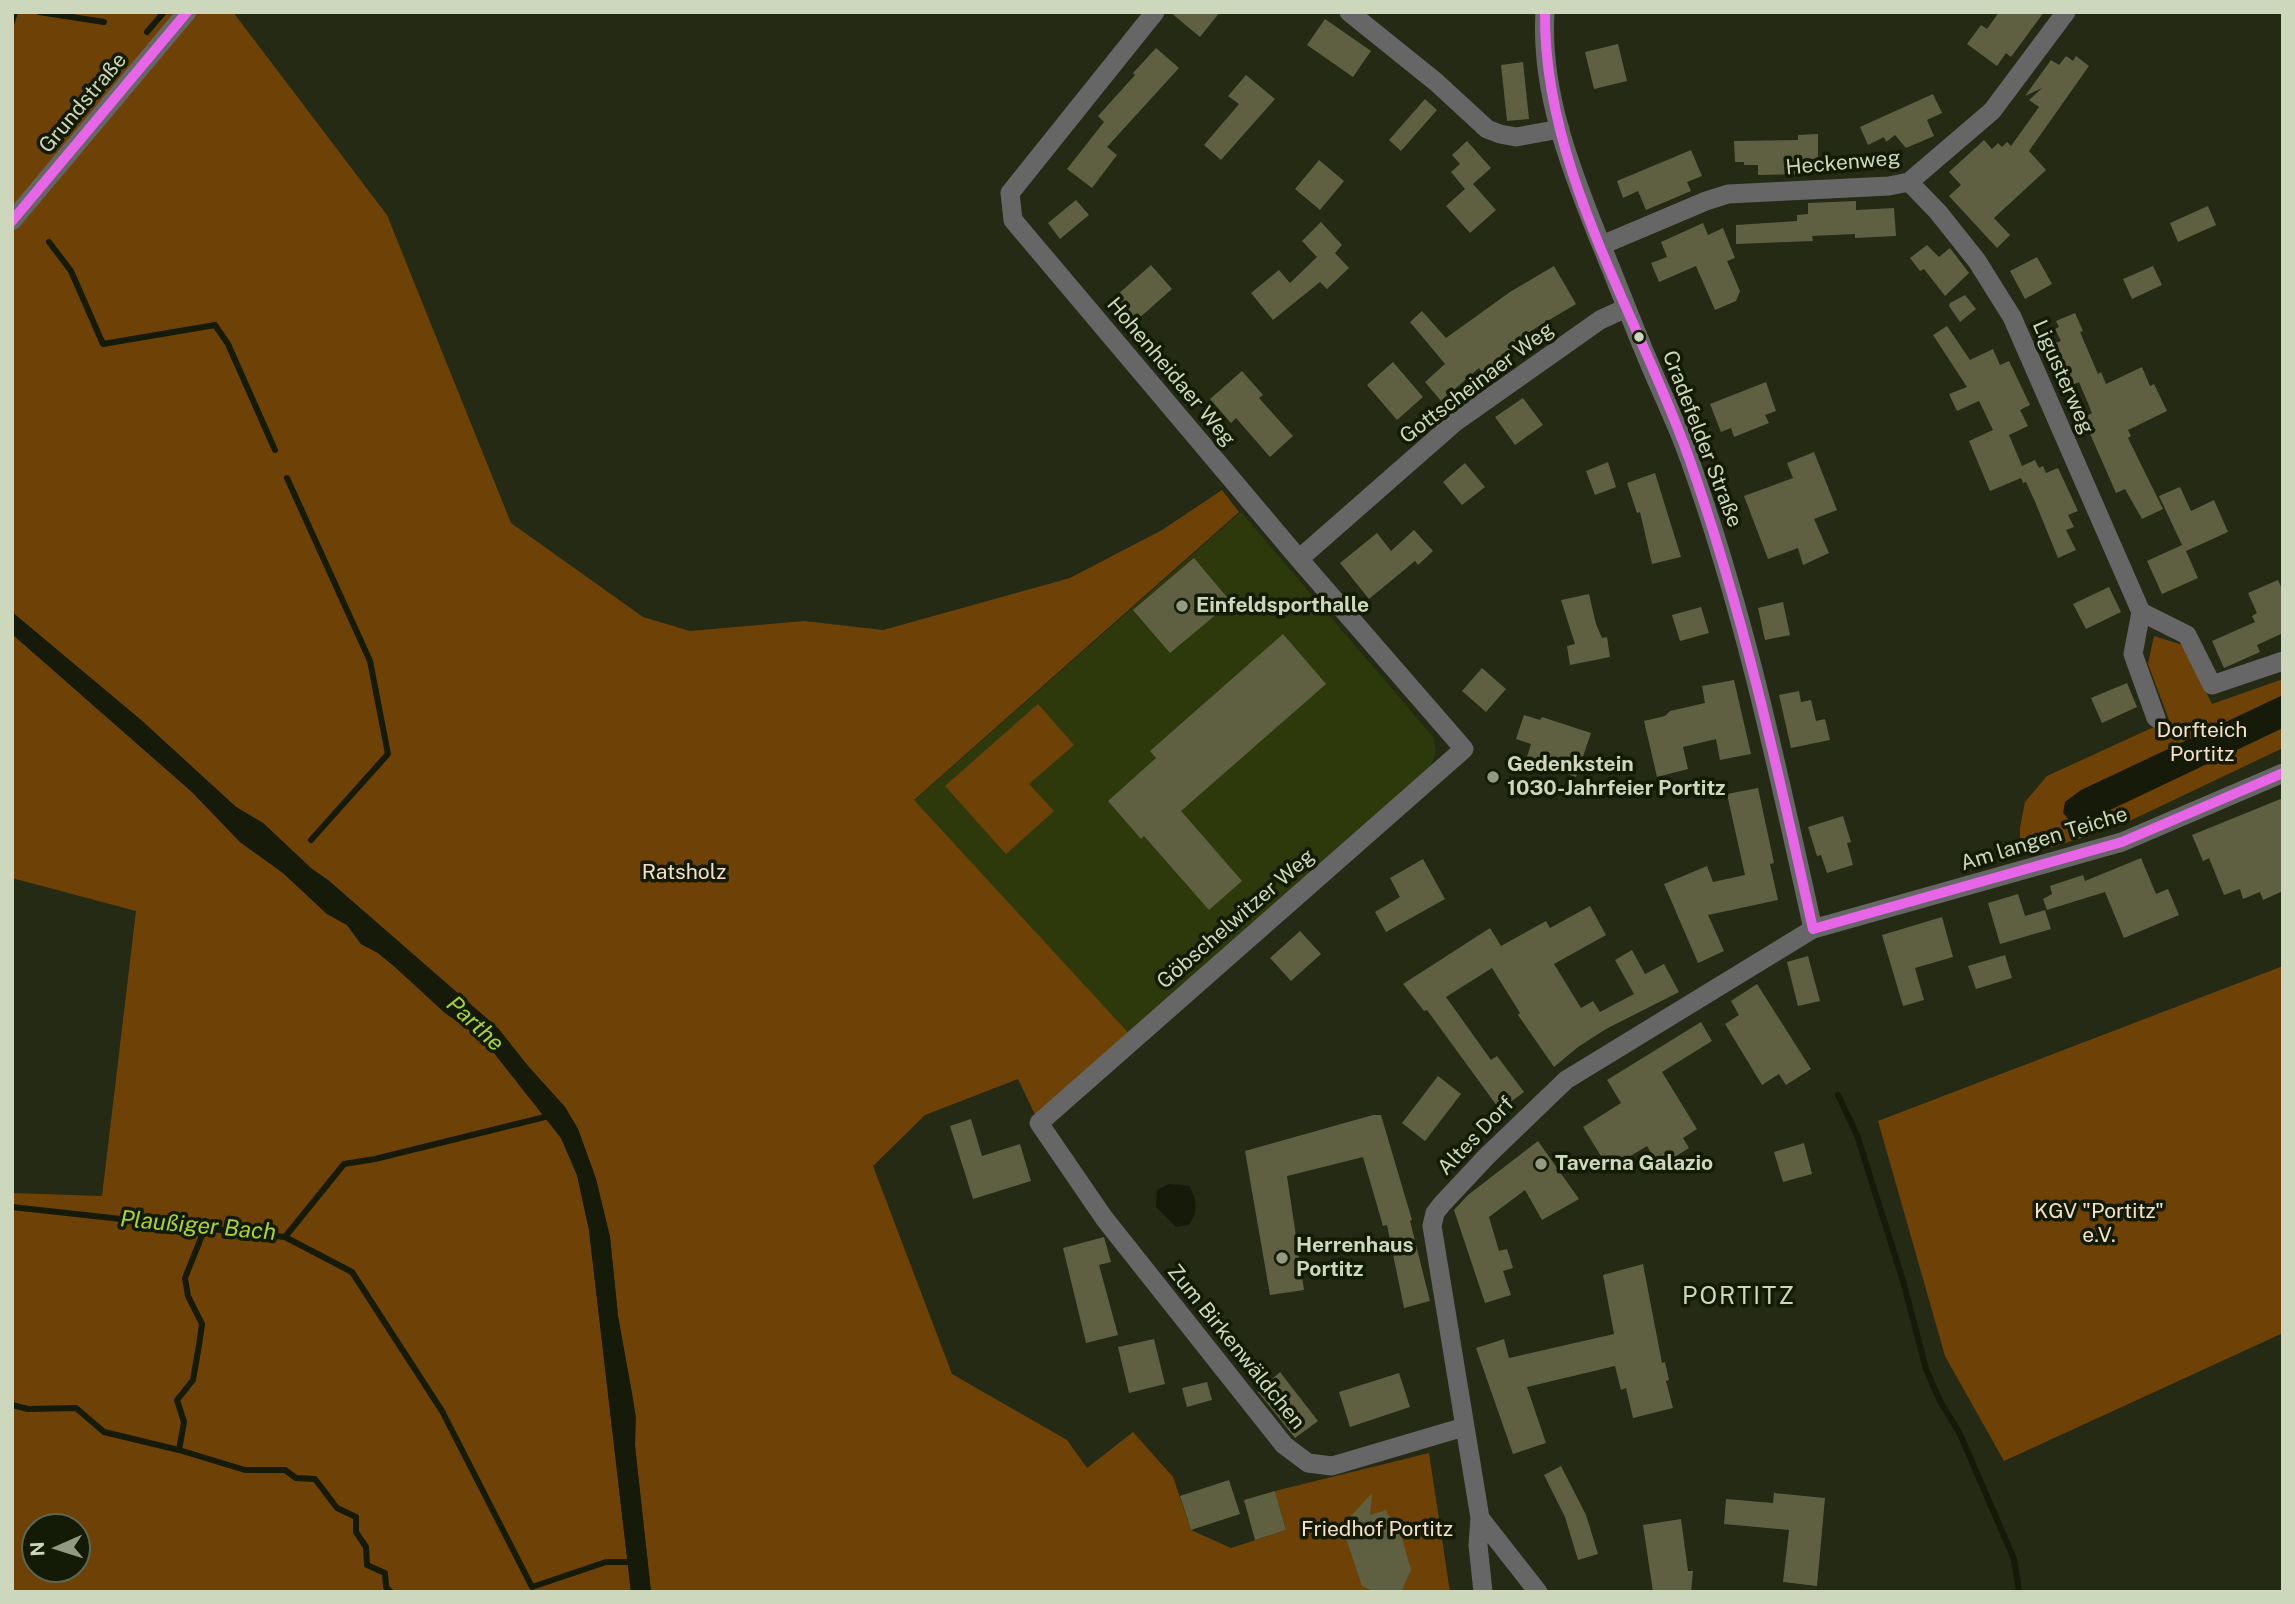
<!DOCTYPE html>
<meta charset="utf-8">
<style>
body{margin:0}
#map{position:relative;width:2295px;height:1604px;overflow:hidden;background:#242a14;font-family:"Public Sans",sans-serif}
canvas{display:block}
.frame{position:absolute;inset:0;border:14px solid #cdd7bb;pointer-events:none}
.north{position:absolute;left:21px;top:1513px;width:70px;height:70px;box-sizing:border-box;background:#131a05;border:2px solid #5d664e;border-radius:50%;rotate:267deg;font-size:19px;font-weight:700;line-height:28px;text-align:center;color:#cdd7bb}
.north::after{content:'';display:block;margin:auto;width:24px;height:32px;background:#929a81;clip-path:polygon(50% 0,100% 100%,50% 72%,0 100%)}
</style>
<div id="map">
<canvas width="2295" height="1604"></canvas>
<div class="frame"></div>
<div class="north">N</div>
</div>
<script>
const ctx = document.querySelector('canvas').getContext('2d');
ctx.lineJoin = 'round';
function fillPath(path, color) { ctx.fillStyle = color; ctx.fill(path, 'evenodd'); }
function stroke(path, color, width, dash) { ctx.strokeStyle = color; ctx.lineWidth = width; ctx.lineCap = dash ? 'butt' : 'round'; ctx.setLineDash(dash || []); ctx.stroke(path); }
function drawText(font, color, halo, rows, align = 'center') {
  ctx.font = font + ' "Public Sans",sans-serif'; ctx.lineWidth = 7; ctx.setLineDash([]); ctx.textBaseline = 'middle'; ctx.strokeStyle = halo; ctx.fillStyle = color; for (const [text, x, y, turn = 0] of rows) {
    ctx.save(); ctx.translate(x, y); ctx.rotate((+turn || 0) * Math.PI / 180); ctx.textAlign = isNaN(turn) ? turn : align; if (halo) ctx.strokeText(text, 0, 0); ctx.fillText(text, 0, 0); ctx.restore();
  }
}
fillPath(new Path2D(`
 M1241,512l193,226 2,15 -6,14 -389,343 -142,-296z`), '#2d390b');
fillPath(new Path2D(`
 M12,12h221l154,203 124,308 132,94 47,14 114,-10 79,9 187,-52 92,-48 60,-40 17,22 -325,288 220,239 -95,84 -21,-44 -93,36 -52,51 79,208 115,66 20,28 46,-36 40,45 18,53 40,18 55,-18 -11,-39 154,-38 21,139h-799l-16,-146 -1,-42 -16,-88 -8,-79 -14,-58 -18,-50 -13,-22 -37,-41 -30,-37 -170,-149 -16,-11 -49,-46 -27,-16 -95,-87 -129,-108z
 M12,634l180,158 48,50 43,31 44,41 20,11 14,19 17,9 17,14 50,46 22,15 27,25 67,85 16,37 12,55 42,362h-619v-399l90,3 34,-285 -124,-33zM35,1527h42v42h-42z
 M2154,636l29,9 29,59 71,-25v69l-162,77 -68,22 -33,2v-21l5,-26 22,-26 122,-56 -21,-56z
 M1038,704l36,41 -45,39 25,27 -48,43 -61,-68z
 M2283,966v367l-279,128 -59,-105 -67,-235z`), '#6e4206');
fillPath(new Path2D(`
 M12,612l129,108 95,87 27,16 49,46 16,11 170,148 30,38 37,41 13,22 18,50 14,58 8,79 18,101 -1,29 16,146h-20l-42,-362 -12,-55 -16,-37 -67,-85 -27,-25 -22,-15 -50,-46 -17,-14 -17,-9 -14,-19 -20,-11 -44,-41 -43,-31 -48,-50 -180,-158z
 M2283,695v33l-194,92 -16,4 -10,-11 2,-11 16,-12z
 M1169,1184l20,2c9,15 9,25 0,39l-13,2 -20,-20 1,-17z`), '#151a09');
stroke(new Path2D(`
 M39,12l65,10
 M12,22l3,-10
 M147,32l17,-20
 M49,242l22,29 32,73 112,-19 13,19 47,106
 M287,478l83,183 18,93 -77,86
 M1838,1095l19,40 46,146 23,88 14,32 20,33 54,125 5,33
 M12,1207l273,30 59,-73 31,-5 178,-44
 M285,1237l67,35 90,139 90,176 74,-25h27
 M12,1405l16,4 48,-1 28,24 75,18 5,-28 -7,-22 16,-20 6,-35 3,-21 -14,-28 -3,-18 20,-50
 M179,1450l66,20h40l11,8 19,1 22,29 19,9v15l10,15 1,18 18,8 1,14 5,5`), '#151a09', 6);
fillPath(new Path2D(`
 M1170,12h50l-20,25z
 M1999,12h45l-33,45 -5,-4 -9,13 -30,-22 14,-19 6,4z
 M1325,19l46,32 -18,26 -46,-32z
 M1618,44l9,37 -33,8 -9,-37z
 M1156,48l23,20 -72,79 10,8 -25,33 -25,-19 37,-47 -6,-6 37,-41 -2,-2z
 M2066,56l7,5 3,-5 13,10 -60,85 17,19 -52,48 16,17 -13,13 -48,-52 12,-11 -12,-13 35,-32 8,9 6,-6 4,4 5,-5 4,4 28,-39 -10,-7 13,-12 -17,8 26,-36 8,5z
 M1523,62l6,57 -22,2 -6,-56z
 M1246,75l29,24 -54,61 -17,-15 35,-41 -11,-8z
 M1933,94l9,19 -15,7 7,16 -28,12 -11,-13 -9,7 -2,-5 -16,8 -8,-18z
 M1425,99l12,11 -36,41 -12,-11z
 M1818,134v25h-15l1,15 -46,1v-10h-14v-3h-9l-1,-21 64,-1v-5z
 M1467,141l24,27 -18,16 23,26 -26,23 -24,-27 19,-17 -14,-17 9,-8 -8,-9z
 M1691,150l11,26 -15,6 4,9 -45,19 -8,-19 -15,7 -6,-17z
 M1319,160l25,21 -24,29 -25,-21z
 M1076,200l13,15 -29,24 -12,-16z
 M1856,201v9l38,-2 2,28 -41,2v-4l-43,2 1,5 -77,3v-19l61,-4v-6l11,-1v-11z
 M2208,206l8,19 -38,17 -8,-19z
 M1321,222l21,23 -7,8 14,15 -22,21 -7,-7 -47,38 -22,-27 28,-23 11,13 27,-26 -15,-16z
 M1703,223l5,12 15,-7 12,30 -8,3 13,30 -4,10 -21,9 -19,-44 -37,16 -8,-19 16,-6 -6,-15z
 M1927,245l12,12 11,-9 19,25 -24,23 -21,-27 -4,2 -10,-13z
 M2037,257l15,27 -27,15 -15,-28z
 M1151,265l21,24 -35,31 -21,-24z
 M1554,266l22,38 -57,34 3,5 -40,29 -3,-4 -38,33 -16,-19 20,-18 -35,-42 12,-11 24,27 64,-46z
 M2153,266l9,19 -30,14 -9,-20z
 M1965,295l11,14 -16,13 -11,-16 1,-3z
 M2075,313l8,18 -3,1 18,42 3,-2 5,12 36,-17 8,19 4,-2 13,27 -39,19 3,6 -3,2 35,71 -21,10 -17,-30 -9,4 -33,-75 9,-5 -13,-31 -7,3 -22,-40 11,-4 -6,-12 4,-2 -3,-6z
 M1947,326l23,34 23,-11 7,16 9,-4 21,44 -10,5 8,16 -19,9 13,31 13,-6 4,8 4,-2 3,7 12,-5 20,43 -10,4 6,12 -8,3 10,20 -18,8 -22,-54 -10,-22 -3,1 -2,-5 -31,13 -21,-50 24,-11 -14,-29 -22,10 -8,-17 18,-7 -34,-52z
 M1393,362l30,35 -26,23 -30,-35z
 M1242,371l21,24 -4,3 34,38 -23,21 -34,-39 -5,5 -21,-24z
 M1766,382l10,29 -11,4 4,8 -35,14 -3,-9 -10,4 -11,-28z
 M1523,398l20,27 -28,20 -20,-28z
 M1814,452l23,58 -23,9 15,34 -26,12 -5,-17 -30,11 -24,-63 49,-18 -6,-15z
 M1608,462l8,25 -21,8 -9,-24z
 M1465,463l20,24 -23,18 -19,-23z
 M1655,473l26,84 -29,7 -12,-52 -3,1 -10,-30z
 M2180,487l11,24 23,-11 14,32 -42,19 12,27 -36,16 -15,-33 35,-16 -23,-49z
 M1414,530l19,21 -15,14 -3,-4 -46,38 -29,-36 37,-30 14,18z
 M1194,558l37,44 -61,51 -37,-43z
 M2278,580l5,11v42l-26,12 3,7 -36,16 -12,-27 43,-19 -3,-6 5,-3 -9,-20z
 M2109,587l12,25 -35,17 -13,-25z
 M1589,594l7,30 6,14 5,-1 3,20 -40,8 -3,-19 8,-2 -14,-44z
 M1783,602l7,33 -25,5 -7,-32z
 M1701,607l8,26 -29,8 -8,-26z
 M1283,634l43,50 -145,127 61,70 -33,29 -65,-74 -3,3 -33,-38 48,-43 -6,-7z
 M1482,668l24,21 -20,23 -24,-21z
 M1734,680l17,74 -31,6 -4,-21 -33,8 5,22 -31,8 -13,-56 21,-5 5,-5 35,-8 -3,-17z
 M2127,683l10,24 -35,16 -11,-25z
 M1799,691l2,11 10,-2 5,21 9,-2 5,21 -39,8 -12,-53z
 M1524,715l16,5 2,-3 49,16 -15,44 -50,-17 5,-16 -15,-5z
 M1758,788l16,75 -4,1 8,36 -70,15 16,36 -26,12 -34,-79 43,-18 6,16 32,-7 -18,-81z
 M2283,798v93l-20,9 -3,-8 -17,7 -3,-10 -16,6 -15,-37 -6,3 -11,-26z
 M1843,816l8,26 -4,1 6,22 -26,8 -6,-18 -4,1 -9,-29z
 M2141,858l15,36 12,-5 11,26 -55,23 -19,-46 -58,18 -4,-11 9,-5 -2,-8 33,-11 2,6z
 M1423,859l22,40 -59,33 -11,-20 25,-15 -10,-19z
 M2018,894l7,22 20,-6 6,19 -51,15 -12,-41z
 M1590,906l16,29 -52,29 27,44 12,-7 7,11 34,-18 -19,-34 17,-10 13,24 19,-10 15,28 -73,37 -28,18 -24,20 -36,-52 2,-2 -28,-45 -46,29 45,63 6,-4 27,36 -24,18 -73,-100 -3,1 -21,-27 87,-56 11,18 45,-25 4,7z
 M1942,917l11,40 -38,11 9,32 -21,6 -21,-71z
 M1300,931l21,23 -30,27 -21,-23z
 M2005,955l7,23 -36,11 -8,-23z
 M1808,956l12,45 -22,5 -11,-44z
 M1757,984l54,85 -25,16 -7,-11 -17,11 -37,-61 14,-9 -8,-14z
 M1701,1022l11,19 -50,31 35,57 -14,9 6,10 -30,19 -12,-21 -38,23 -26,-42 38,-24 -14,-23z
 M1438,1076l23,18 -36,47 -23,-18z
 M1373,1115h8l31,105 -2,1 20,80 -26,7 -17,-83 -4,1 -20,-69 -76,19 17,114 -34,5 -25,-144z
 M971,1119l11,37 38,-12 11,37 -58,18 -23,-73z
 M1538,1141l41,58 -37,21 -17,-30 -36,27 10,34 8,-2 6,19 -10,3 8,24 -26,8 -31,-93 14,-15z
 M1804,1143l8,31 -29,8 -9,-30z
 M1104,1237l7,25 -12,3 19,70 -32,8 -23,-95z
 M1643,1264l19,99 3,-1 4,18 -3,1 7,27 -40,10 -7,-30 -5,2 -6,-24 -88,21 19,56 -33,11 -37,-106 28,-9 5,19 105,-24 -11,-59z
 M1154,1339l11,45 -36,9 -11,-46z
 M1280,1372l38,49 -23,17 -37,-46z
 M1399,1373l11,34 -60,20 -11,-35z
 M1207,1382l5,18 -25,7 -5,-19z
 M1561,1466l25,49 12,39 -20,6 -13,-43 -21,-42z
 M1229,1480l11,34 -49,16 -11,-34z
 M1275,1491l11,39 -31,10 -11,-40z
 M1372,1493l-2,22 16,-5 2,5 9,6 14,49 -10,22h-26l-13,-6 -17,-51 3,-7 -2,-5 6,-2 -1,-5z
 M1774,1493l51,5 -8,88 -34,-4 6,-52 -65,-6 2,-25 47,4z
 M1681,1519l7,52h5l-2,21h-38l-10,-67z`), '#5f6042');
stroke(new Path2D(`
 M1155,12l-145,181 3,27 286,339 165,190 -425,374 65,95 180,227 24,18 24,3 132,-39
 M1349,12l87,70 51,47 13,5 16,3 44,-8
 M1545,12c-5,78 25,155 53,225 18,43 34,86 52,128 13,31 28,61 39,93 55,152 89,313 124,471
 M1909,182l29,30 39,49 35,56 129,295 46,23 25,50 71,-24
 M12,221l175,-209
 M1602,245l104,-44 22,-7 161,-8 20,-4 83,-71 74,-99
 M1299,559l155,-136 146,-103 26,-12
 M2141,612l-8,42 23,64
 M1480,1518l58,74
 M1483,1592l-5,-47 2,-27 -48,-292 3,-13 7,-9 45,-48 79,-76 247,-151 309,-87 161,-69`), '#676666', 19);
stroke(new Path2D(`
 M1545,12c-2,157 93,302 144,446 54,153 89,312 124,471
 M12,221l175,-209
 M1813,929l309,-87 161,-69`), '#e766e7', 10);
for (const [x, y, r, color] of [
 [1639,337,6,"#cdd7bb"],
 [1182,606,7,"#929a81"],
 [1493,777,7,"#929a81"],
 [1541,1164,7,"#929a81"],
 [1282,1258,7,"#929a81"]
]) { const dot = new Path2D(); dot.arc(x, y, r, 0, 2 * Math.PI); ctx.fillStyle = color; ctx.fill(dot); stroke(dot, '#131a05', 2.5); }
drawText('21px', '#cdd7bb', '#131a05', [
 ["Grundstraße",83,103,-50],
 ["Heckenweg",1843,163,-5],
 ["Hohenheidaer Weg",1171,372,50],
 ["Ligusterweg",2063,377,66],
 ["Gottscheinaer Weg",1477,383,-37],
 ["Cradefelder Straße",1702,439,69],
 ["Am langen Teiche",2044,839,-17],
 ["Göbschelwitzer Weg",1236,919,-41],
 ["Altes Dorf",1476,1136,-46],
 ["Zum Birkenwäldchen",1236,1347,51]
]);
drawText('bold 21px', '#cdd7bb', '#131a05', [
 ["Einfeldsporthalle",1196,606],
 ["Gedenkstein",1507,765],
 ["1030-Jahrfeier Portitz",1507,789],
 ["Taverna Galazio",1555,1164],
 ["Herrenhaus",1296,1246],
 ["Portitz",1296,1270]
], 'left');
drawText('21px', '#f6e0cb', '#131a05', [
 ["Dorfteich",2202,731],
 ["Portitz",2202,755],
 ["Ratsholz",684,873],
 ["KGV \"Portitz\"",2099,1212],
 ["e.V.",2099,1236],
 ["Friedhof Portitz",1377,1530]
]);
drawText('italic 23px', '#aad434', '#131a05', [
 ["Parthe",475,1024,43],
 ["Plaußiger Bach",198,1226,5]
]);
ctx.letterSpacing = '2px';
drawText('24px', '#cdd7bb', '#131a05', [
 ["PORTITZ",1739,1297]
]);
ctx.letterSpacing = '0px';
</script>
